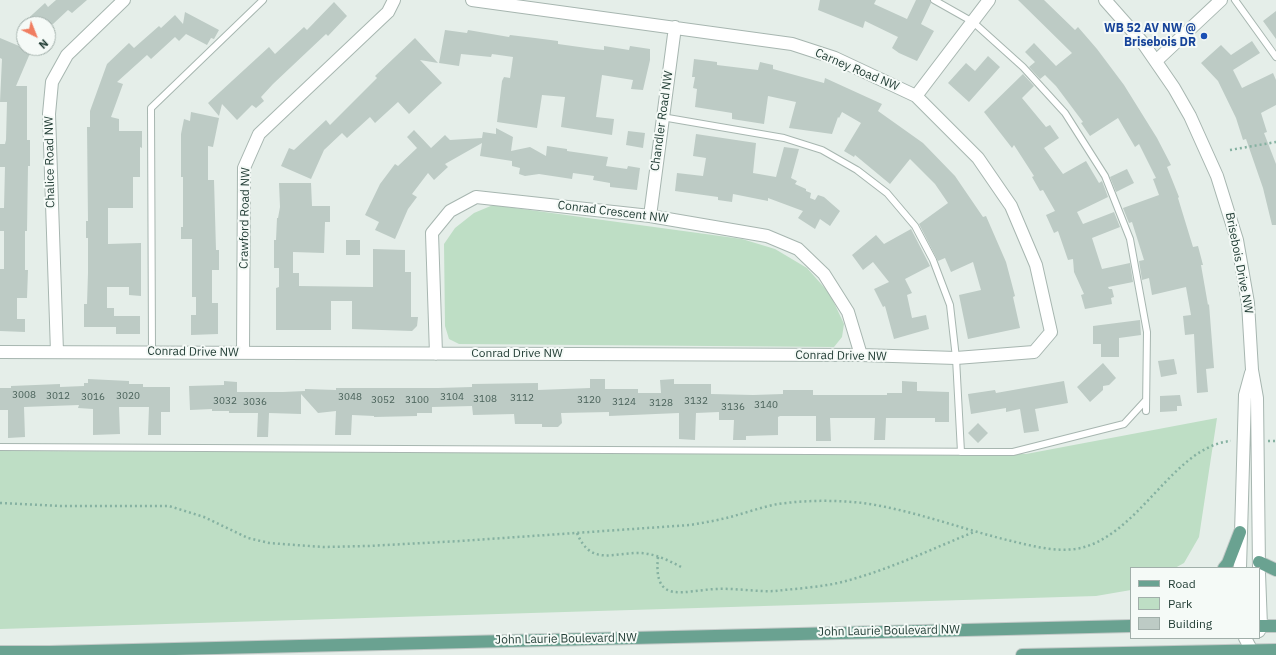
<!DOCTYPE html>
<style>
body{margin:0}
#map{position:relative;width:1276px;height:655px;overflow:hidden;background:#e5eee9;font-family:"IBM Plex Sans",sans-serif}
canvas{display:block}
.legend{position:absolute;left:1130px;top:567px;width:130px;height:72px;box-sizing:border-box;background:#f5faf7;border:1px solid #a1afaa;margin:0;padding:5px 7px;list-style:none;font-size:12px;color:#243f37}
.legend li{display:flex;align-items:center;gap:8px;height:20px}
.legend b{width:20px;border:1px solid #a1afaa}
.north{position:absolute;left:16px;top:16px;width:40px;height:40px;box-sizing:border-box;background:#f5faf7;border:1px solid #a1afaa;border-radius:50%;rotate:137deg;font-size:11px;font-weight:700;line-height:16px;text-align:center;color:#243f37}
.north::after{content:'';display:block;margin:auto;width:14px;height:18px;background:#f07d60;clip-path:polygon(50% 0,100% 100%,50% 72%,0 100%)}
</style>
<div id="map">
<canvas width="1276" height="655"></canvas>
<ul class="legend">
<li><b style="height:5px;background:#6aa291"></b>Road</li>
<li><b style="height:11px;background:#bedec5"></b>Park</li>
<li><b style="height:11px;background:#bdcbc5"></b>Building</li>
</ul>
<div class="north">N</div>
</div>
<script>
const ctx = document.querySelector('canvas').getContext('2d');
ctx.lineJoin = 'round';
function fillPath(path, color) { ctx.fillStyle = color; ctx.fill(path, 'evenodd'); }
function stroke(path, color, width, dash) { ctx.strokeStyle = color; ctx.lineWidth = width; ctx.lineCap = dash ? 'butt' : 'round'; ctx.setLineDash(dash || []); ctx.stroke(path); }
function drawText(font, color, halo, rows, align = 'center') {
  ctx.font = font + ' "IBM Plex Sans",sans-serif'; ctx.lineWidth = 4; ctx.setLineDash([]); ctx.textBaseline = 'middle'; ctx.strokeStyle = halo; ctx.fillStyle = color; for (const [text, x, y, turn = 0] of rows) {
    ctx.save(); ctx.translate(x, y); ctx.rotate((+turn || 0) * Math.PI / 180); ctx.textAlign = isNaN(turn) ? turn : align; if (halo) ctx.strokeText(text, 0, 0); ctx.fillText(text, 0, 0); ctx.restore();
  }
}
fillPath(new Path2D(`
 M493,205l249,34 33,10 32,19 23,26 14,30 -2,13 -8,10 -375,-3 -10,-5 -4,-13 -1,-82 11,-16 19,-15z
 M1217,418l-18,119 -15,26 -9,5h-44v22l-35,6 -1096,33v-178l1026,3z`), '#bedec5');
fillPath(new Path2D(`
 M56,0h31l-15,13 -4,-3 -15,14h-31l23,-21 3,4z
 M820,0h56l-2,4 33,15 9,-19h14l1,3 -10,21 13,7 -17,30 -18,-8 -7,-5 6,-11 -33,-16 -2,7 -45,-18z
 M1018,0h26l31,30 3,-3 19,22 27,36 33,53 14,27 -4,2 12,30 -1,1 15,49 5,-1 5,19h-2l7,40 1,-1 5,64 -8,1 2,23 -11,1 -3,-59 -9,1 -2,-19 8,-1 -5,-28 -34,8 -3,-17 -7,2 -3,-19 5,-1 -12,-38 -3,1 -6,-15 36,-13 -6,-16 3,-1 -17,-34 -4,3 -17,-29 -28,18 -9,-13 2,-1 -27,-36 -11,-11 -5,4 -11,-12 6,-5 -10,-10 9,-9 22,23 16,-13z
 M334,2l13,14 -19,20 -2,-2 -53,50 -12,13 3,4 -8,7 -4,-3 -15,15 -15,-16 -3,12 -11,-13 61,-56 6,7 29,-27 3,3z
 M1276,11v28l-13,-18z
 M185,12l34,18 -5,9 -3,-1 -4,7 -21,-11 -7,7 -4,-4 -24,22 -4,-4 -30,27 6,2 -12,33 8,2v12h23v17l-2,-1v30h-7v31h-25v36l33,-1v53l-12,-1v-8h-22v21h7v8h26v18h-24v-7h-32v-23h3l1,-31v-35h-2v-17h2l-1,-94h3v-16l17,-47 22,-21 5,5 25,-22 2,2 14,-13 8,9z
 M445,30l22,3 1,-3 41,7 1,-2 25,3 23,3v3l36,5 10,1v-4l25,4 1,-4 20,3v11l-7,30 -12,-1 2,-9 -31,-5 -6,42 18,2 -2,16 -51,-8 4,-30 -23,-2 -5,33 -40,-6 5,-41 2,-4 6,1 3,-21 -21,-3 -1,3 -30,-3 -2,12 -20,-3z
 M0,38l31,13 -15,35h11v54h3v26h-2l-1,65h-2v39h3l-1,28h-10v21h8v13l-25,-1v-62h4v-38h-4v-23h4l1,-41h-5v-23h5l1,-4 1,-38h-7l2,-43 -2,-1z
 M415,38l23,25 -18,-3 22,23 -11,10 -22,21 -11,-12 -23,21 -5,-6 -23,21 -5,-5 -18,17 -13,29 -30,-13 8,-18 5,2 32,-30 4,5 47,-47 -2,-2z
 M1252,41l8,12 -27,17 9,18 31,-15 3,7v25l-15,8 6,19 -3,1 12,31v61h-4l-9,-37 -17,-49 -3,1 -7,-22 -18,-37 -17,-18 20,-18 10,10z
 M988,56l12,11 -31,35 -21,-19 18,-20 9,8z
 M694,59l23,3v3l41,5 2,-8 13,3v4l51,14 1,-5 57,26 -4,7 45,32 32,33 28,41 3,-1 20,46 9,34 -2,1 7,31 -52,11 -9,-44 22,-5 -8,-28 -22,10 -6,-14 -7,3 -19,-37 29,-21 -13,-19 -25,-25 -20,25 -35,-29 -1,2 -10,-6 17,-28 -19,-11 -3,6 -1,-1 -6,17 -43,-6 7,-26 -28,-6 -4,28 -32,-5v-6l-37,-6 2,-18 -4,-1 2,-11h-3z
 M1023,74l11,12 -12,12 24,29 4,-2 9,13 -15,10 19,26 23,-13 13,22 3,-2 6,16 -31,15 6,12 31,-12 6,15 -28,11 10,31 28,-6 3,19 -25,5 1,2h3l2,8 -3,1 1,6 -27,5 -4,-14 3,-1 -10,-22 -1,-13 -5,1 -10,-29 -4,2 -8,-18 9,-4 -12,-21 -3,1 -8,-14 2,-1 -20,-31 -2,3 -28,-36z
 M191,112l28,6 -6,29 -5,-1v34h6l2,70h3v20h-7v33h6v31l-27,1v-20h5v-18h-4v-58h-11v-12h2v-50h-2v-43l3,-15 6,2z
 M496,128l17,9 -2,14 19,-4 16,9 1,-10 20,3v2l41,6 -2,9 21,3 1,-3 12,2 -3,22 -27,-3v-4l-17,-3 1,-4 -21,-3 -1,6 -33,-5 -14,2 -6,-2 1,-6 -8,-2v-5l-32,-5 2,-13 -37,21 3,3 -14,13 -6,-7 -16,21 5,3 -9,12 -13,30 -20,-9 4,-8 -14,-7 15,-31 15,-20 3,2 19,-18 -10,-11 7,-7 17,18 14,-13 5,5 32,-2 1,-6 13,2z
 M628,131l17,2 -2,15 -17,-3z
 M696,134l60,9 -3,30 23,4 8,-30 15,2 -8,29 6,3 -2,3 11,5v2l5,2 -1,5 5,2 3,-5 6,2 16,14 -10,15 -10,-7 -5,10 -17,-11 5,-7 -35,-13v3l-35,-7 -1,8 -14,-2v-3l-43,-6 2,-18 26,3 3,-18 -13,-2z
 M1127,169l7,14 -18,9 -6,-15z
 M279,183h32l1,23h18v16h-5l-1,31 -31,-1v21h6v13l74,1v-38l32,1v22h6v45h7l-1,9 -5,5 -60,-2v-28h-21v29h-55v-42l3,-1v-19h-5v-28h2l1,-22h1l2,-11z
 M911,229l19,37 -25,13 7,14 -5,2 5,23 14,-3 3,14 -35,10 -9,-33 -2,1 -9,-18 15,-7 -16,-20 -10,8 -11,-15 24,-20 8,9z
 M346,240h14v15h-14z
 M1140,320l1,15 -22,3v19h-18v-13h-8v-18z
 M1174,359l3,15 -16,3 -3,-16z
 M1103,363l13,15 -7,7 -6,1v4l-13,12 -13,-15z
 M88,379l41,2v3h14v3h27v25h-9v23h-13l1,-28h-30l1,27 -27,1v-26l-15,-1 1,-3 -55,2 1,30 -17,1v-28h-8v-22h11v-2l49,-2v3l24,-1v-3h4z
 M590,379h15v10h33v4h23l-1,-13 14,-1v5h37v10l42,1 30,-1v-4h30v5h74v-2h15v-12l15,1v9l32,1v30h-14v-4h-49l-1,22h-11l1,-22h-45l1,23h-15v-25h-36l-2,1v18l-32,1v4h-13l1,-20h-15v-8l-23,1 -1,27 -16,-1v-26l-70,3v-4l-48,1 1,10 -4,4h-16v-3h-27l-1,-10 -41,1 -1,-9 -40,1v6h-15v3l-43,1v-1l-22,-1 -1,20h-16l1,-24 -18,2 -17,-19v20l-32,-1 -1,24h-11l1,-24h-29v-2h-17v-2l-22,1 -1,-24 35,-1v-4l13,1v10h46l22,-1v-2l31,1v-2h102l34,-1v-3l66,-1v7l52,-2z
 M1064,381l4,22 -33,6 4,22 -15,2 -4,-24 -14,3v-4l-35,6 -3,-20 27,-4 1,3z
 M1180,395l2,11h-5v5l-17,1v-16z
 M978,423l10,10 -10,10 -10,-10z`), '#bdcbc5');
const service = new Path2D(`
 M934,0l39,22 50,45 42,46 40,63 25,63 17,93 -1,79
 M1235,0l41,57
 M662,117l122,21 38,12 35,20 30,23 28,33 18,34 17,45 6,53 5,94
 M152,352l-1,-244 112,-108
 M0,447l1013,5 111,-28 22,-24`);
const minor = new Path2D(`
 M916,96l73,-96
 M650,216l25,-189
 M0,352l861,3 95,3 78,-6 17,-20 -15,-67 -25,-59 -33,-48 -62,-62 -81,-38 -43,-14 -320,-44
 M57,352l-8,-238 3,-32 15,-27 57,-55
 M243,353l1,-185 15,-34 129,-122 6,-12
 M436,354l-4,-121 18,-22 26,-14 174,19 117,20 31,13 26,25 24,38 13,43`);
const tertiary = new Path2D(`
 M1105,0l38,43 31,45 16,28 27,60 20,64 11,63 4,67 5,28 2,170
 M1156,61l65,-61
 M1240,568l5,-173 6,-22
 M1259,573l2,53 -2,5
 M1245,638l7,13`);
const primary = new Path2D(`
 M1259,562l17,8
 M1224,568l4,-5 12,-31
 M1259,626h17
 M0,652h50l1081,-26
 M1022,655l254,-5`);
stroke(service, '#a7b6b0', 8);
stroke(minor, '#a7b6b0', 14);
stroke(tertiary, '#a7b6b0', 14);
stroke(primary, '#c2c9c7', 14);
stroke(new Path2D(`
 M1230,150l46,-8
 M1268,441h8
 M0,503l61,3h108l35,11 44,21 21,5 54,4 45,-1 92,-5 230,-16c12,-2 24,-4 36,-7 17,-4 35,-11 52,-14 28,-4 57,-4 85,-1 49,7 96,25 144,37 22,5 45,12 68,9 63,-9 97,-103 156,-108
 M577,533c14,34 37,19 64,20 15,1 29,8 42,15
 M658,557c-5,49 26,33 59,32 19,-1 39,3 58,2 25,-3 53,-4 78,-12 42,-12 81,-31 121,-47`), '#85b1a1', 2.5, [2, 3]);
stroke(service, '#fff', 6);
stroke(minor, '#fff', 12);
stroke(tertiary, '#fff', 12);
stroke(primary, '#6aa291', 12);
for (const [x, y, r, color] of [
 [1204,36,4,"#1a4fb4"]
]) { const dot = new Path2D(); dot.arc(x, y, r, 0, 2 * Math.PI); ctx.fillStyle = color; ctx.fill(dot); stroke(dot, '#f5faf7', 1.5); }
drawText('10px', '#4a625a', null, [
 ["3008",24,395],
 ["3012",58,396],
 ["3020",128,396],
 ["3016",93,397],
 ["3048",350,397],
 ["3104",452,397],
 ["3112",522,398],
 ["3108",485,399],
 ["3052",383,400],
 ["3100",417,400],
 ["3120",589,400],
 ["3032",225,401],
 ["3132",696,401],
 ["3036",255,402],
 ["3124",624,402],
 ["3128",661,403],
 ["3140",766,405],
 ["3136",733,407]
]);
drawText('bold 12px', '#164399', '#f5faf7', [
 ["WB 52 AV NW @",1196,29],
 ["Brisebois DR",1196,43]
], 'right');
drawText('12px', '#243f37', '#f5faf7', [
 ["Carney Road NW",857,70,23],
 ["Chandler Road NW",662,121,-82],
 ["Chalice Road NW",50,162,-91],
 ["Conrad Crescent NW",613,212,7],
 ["Crawford Road NW",245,218,-89],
 ["Brisebois Drive NW",1239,263,79],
 ["Conrad Drive NW",193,352,1],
 ["Conrad Drive NW",517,354],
 ["Conrad Drive NW",841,356,1],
 ["John Laurie Boulevard NW",889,631,-1],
 ["John Laurie Boulevard NW",566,639,-1]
]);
</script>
